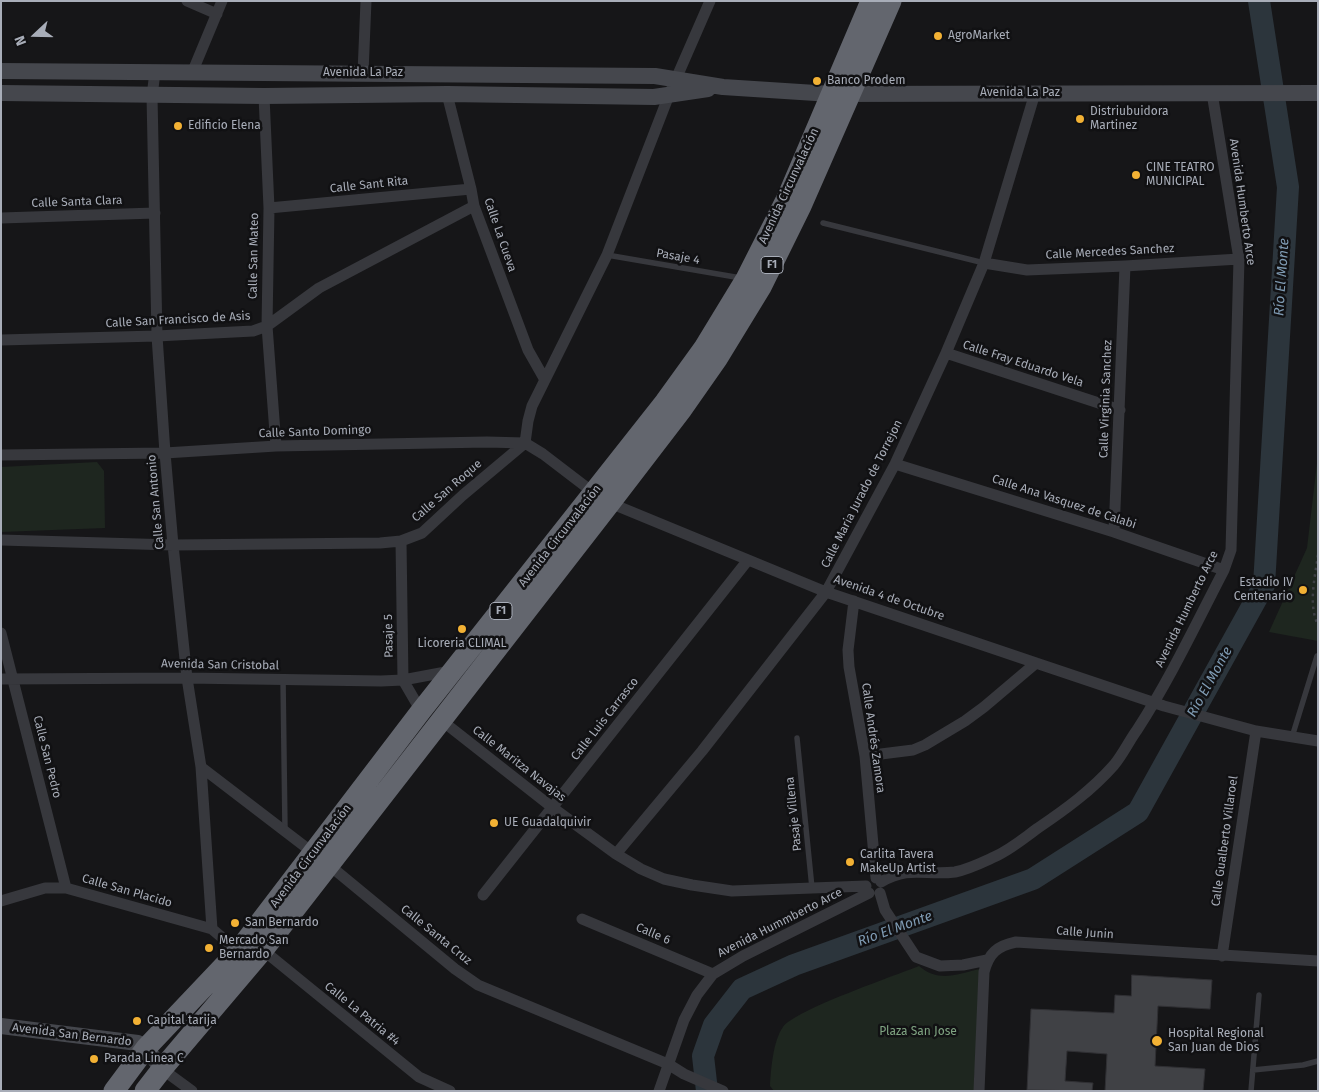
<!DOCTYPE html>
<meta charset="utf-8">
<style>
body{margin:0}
#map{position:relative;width:1319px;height:1092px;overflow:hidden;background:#161618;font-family:"Fira Sans",sans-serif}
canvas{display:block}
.frame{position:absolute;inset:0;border:2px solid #a8adb8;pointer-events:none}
.north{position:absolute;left:10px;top:10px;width:50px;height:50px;-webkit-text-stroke:4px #111113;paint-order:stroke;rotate:249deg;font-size:14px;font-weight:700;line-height:20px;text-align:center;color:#a8adb8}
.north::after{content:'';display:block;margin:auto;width:18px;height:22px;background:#a8adb8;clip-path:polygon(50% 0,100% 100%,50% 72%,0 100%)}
</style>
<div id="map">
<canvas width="1319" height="1092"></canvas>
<div class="frame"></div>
<div class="north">N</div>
</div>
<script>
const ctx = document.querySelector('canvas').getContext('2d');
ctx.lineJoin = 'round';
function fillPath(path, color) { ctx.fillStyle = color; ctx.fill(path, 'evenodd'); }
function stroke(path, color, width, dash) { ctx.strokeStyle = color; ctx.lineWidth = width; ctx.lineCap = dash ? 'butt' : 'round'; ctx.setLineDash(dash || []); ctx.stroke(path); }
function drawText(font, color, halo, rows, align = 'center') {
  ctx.font = font + ' "Fira Sans",sans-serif'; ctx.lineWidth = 5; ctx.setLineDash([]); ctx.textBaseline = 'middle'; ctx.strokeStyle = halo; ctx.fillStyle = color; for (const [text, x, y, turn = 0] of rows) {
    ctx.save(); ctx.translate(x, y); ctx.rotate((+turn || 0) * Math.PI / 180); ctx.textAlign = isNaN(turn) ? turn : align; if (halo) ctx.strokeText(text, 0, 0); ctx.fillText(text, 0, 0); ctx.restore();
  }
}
fillPath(new Path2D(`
 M97,462l7,9 1,57 -104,4v-65z
 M1317,463h1v178l-49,-9 38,-84z
 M919,966c20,17 38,8 61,3l-6,122h-200l-4,-5c1,-17 3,-45 13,-59 12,-17 111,-51 136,-61z`), '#1e261f');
stroke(new Path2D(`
 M707,1091l-4,-35 11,-31 28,-36 52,-24 239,-86 105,-67 126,-227 24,-398 -29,-186`), '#2c353c', 22);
const building = new Path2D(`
 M1132,975l80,5 -2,29 -52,-3 -3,60 50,3 -2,22h-98l2,-37 -40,-3 -2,30 28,2 -1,8 -65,-1 4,-81 83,4 1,-18 16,1z`);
fillPath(building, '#404145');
stroke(building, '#303034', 1);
stroke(new Path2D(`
 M1318,555c-3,22 -10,50 0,70`), '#3d3f44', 2.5, [2.5, 4]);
stroke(new Path2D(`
 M823,223l161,40
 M607,255l134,23
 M283,679l2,151
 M1292,737l25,-81
 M797,738l15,150
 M1253,1070l50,-5 15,-4
 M1251,1091l8,-96`), '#37383d', 5.5);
stroke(new Path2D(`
 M187,1l30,13
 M155,72l-3,24 5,240 8,117 8,92 14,133 14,89 11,162
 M192,73l30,-72
 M363,73l3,-72
 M447,94l24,95 3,17 54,144 17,30
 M264,96l5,112 -2,118 9,120
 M269,208l202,-19
 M1,218l154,-5
 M984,263l43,7 98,-4 114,-7
 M1,340l156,-4 96,-5 14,-5 52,-38 155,-82
 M946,353l174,57
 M1,455l164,-2 111,-7 211,-4 38,1 18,11 51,39 16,10 216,89 210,71 128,43 92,25 62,10
 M895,464l219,68 110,38
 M1114,532l11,-266
 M1,540l172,5 207,-2 21,-2 21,-8 41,-38 62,-52 3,-22 4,-15 75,-151 62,-160 41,-94
 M401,541l2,139 18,31
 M854,601l-6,49 1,17 16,89 11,122
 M1,633l65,255
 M1,679l186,-1 194,3 22,-1 48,-9
 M441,720l112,88 63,46 25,15 23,10 28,6 40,6 134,-5
 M865,756l48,-6 12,-5 40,-24 19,-14 52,-44
 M201,767l128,98 126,104 23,16 190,79 16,10 39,17
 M616,854l86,-103 124,-159 69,-128 51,-111 38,-90 51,-170
 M881,882c29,-17 44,-6 74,-10 14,-3 26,-9 39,-15 16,-7 30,-19 44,-29 28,-19 54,-38 76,-63 9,-11 15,-24 23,-35 33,-51 59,-106 87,-160l7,-20 8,-291 -27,-166
 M880,893l5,17 31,47 24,9 23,-1 24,-5
 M483,895l265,-335
 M1,901l44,-13h21l146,41 26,22
 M582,919l131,55
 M263,950l156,127 31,14
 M1222,956l34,-225
 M162,1069l30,22
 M659,1091l25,-71 13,-25 16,-21 30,-18 126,-63
 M979,1091l5,-119c5,-19 13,-26 32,-30l302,19`), '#37383d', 11);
stroke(new Path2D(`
 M1,71l654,5 68,11 108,7 487,-1
 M1,93l263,3 183,-2 207,3 54,-8
 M1,1026l137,17 8,5 16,21`), '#45474d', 16);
stroke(new Path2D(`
 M114,1091l32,-43 92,-97 183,-240 244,-309 39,-54 42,-69 41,-81 84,-197
 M145,1091l17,-22 101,-119 347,-447 72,-94 35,-50 44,-72 40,-81 90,-205`), '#63666e', 21);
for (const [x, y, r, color] of [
 [938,36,5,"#f2b134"],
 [817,81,5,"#f2b134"],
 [1080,119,5,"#f2b134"],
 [178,126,5,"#f2b134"],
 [1136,175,5,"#f2b134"],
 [1303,590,5,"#f2b134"],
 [462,629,5,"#f2b134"],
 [494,823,5,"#f2b134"],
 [850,862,5,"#f2b134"],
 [235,923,5,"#f2b134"],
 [209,948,5,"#f2b134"],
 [137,1021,5,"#f2b134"],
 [1157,1041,6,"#f2b134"],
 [94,1059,5,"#f2b134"]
]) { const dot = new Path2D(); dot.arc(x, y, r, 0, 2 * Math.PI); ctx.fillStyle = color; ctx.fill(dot); stroke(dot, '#111113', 2); }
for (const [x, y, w] of [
 [772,265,22],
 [501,611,22]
]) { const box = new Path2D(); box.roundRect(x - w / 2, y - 8.5, w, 17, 4); ctx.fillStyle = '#111113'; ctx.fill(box); stroke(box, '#a8adb8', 1); }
drawText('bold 11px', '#a8adb8', null, [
 ["F1",772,265],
 ["F1",501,611]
]);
drawText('12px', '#a8adb8', '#111113', [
 ["AgroMarket",948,36],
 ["Banco Prodem",827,81],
 ["Distriubuidora",1090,112],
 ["Martinez",1090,126],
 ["Edificio Elena",188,126],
 ["CINE TEATRO",1146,168],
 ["MUNICIPAL",1146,182],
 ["Estadio IV",1293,583,"right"],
 ["Centenario",1293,597,"right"],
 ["Licoreria CLIMAL",462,644,"center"],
 ["UE Guadalquivir",504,823],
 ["Carlita Tavera",860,855],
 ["MakeUp Artist",860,869],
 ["San Bernardo",245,923],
 ["Mercado San",219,941],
 ["Bernardo",219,955],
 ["Capital tarija",147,1021],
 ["Hospital Regional",1168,1034],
 ["San Juan de Dios",1168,1048],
 ["Parada Linea C",104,1059]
], 'left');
drawText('12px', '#a8adb8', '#111113', [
 ["Avenida La Paz",363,73],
 ["Avenida La Paz",1020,93],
 ["Calle Sant Rita",369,185,-6],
 ["Avenida Circunvalación",789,186,-65],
 ["Calle Santa Clara",77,202,-2],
 ["Avenida Humberto Arce",1242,202,82],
 ["Calle La Cueva",500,235,71],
 ["Calle Mercedes Sanchez",1110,252,-3],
 ["Calle San Mateo",254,256,-89],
 ["Pasaje 4",678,257,10],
 ["Calle San Francisco de Asis",178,320,-3],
 ["Calle Fray Eduardo Vela",1023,364,18],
 ["Calle Virginia Sanchez",1106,399,-88],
 ["Calle Santo Domingo",315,432,-2],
 ["Calle San Roque",447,491,-41],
 ["Calle Maria Jurado de Torrejon",862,494,-63],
 ["Calle San Antonio",156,502,-95],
 ["Calle Ana Vasquez de Calabi",1064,502,18],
 ["Avenida Circunvalación",560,536,-52],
 ["Avenida 4 de Octubre",889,598,19],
 ["Avenida Humberto Arce",1187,609,-64],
 ["Pasaje 5",389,636,-91],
 ["Avenida San Cristobal",220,665,1],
 ["Calle Luis Carrasco",605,719,-52],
 ["Calle Andrés Zamora",873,738,82],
 ["Calle San Pedro",47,757,76],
 ["Calle Maritza Navajas",519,764,38],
 ["Pasaje Villena",794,814,-96],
 ["Calle Gualberto Villaroel",1225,841,-82],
 ["Avenida Circunvalación",311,856,-53],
 ["Calle San Placido",127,891,16],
 ["Avenida Hummberto Arce",780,923,-27],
 ["Calle Junin",1085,933,4],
 ["Calle 6",653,934,23],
 ["Calle Santa Cruz",436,935,39],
 ["Calle La Patria #4",362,1014,39],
 ["Avenida San Bernardo",72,1035,7]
]);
drawText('12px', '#7fa381', '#111113', [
 ["Plaza San Jose",918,1032]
]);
drawText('italic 14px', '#7f9bb3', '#111113', [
 ["Río El Monte",1282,277,-86],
 ["Río El Monte",1210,682,-61],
 ["Río El Monte",895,929,-20]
]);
</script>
